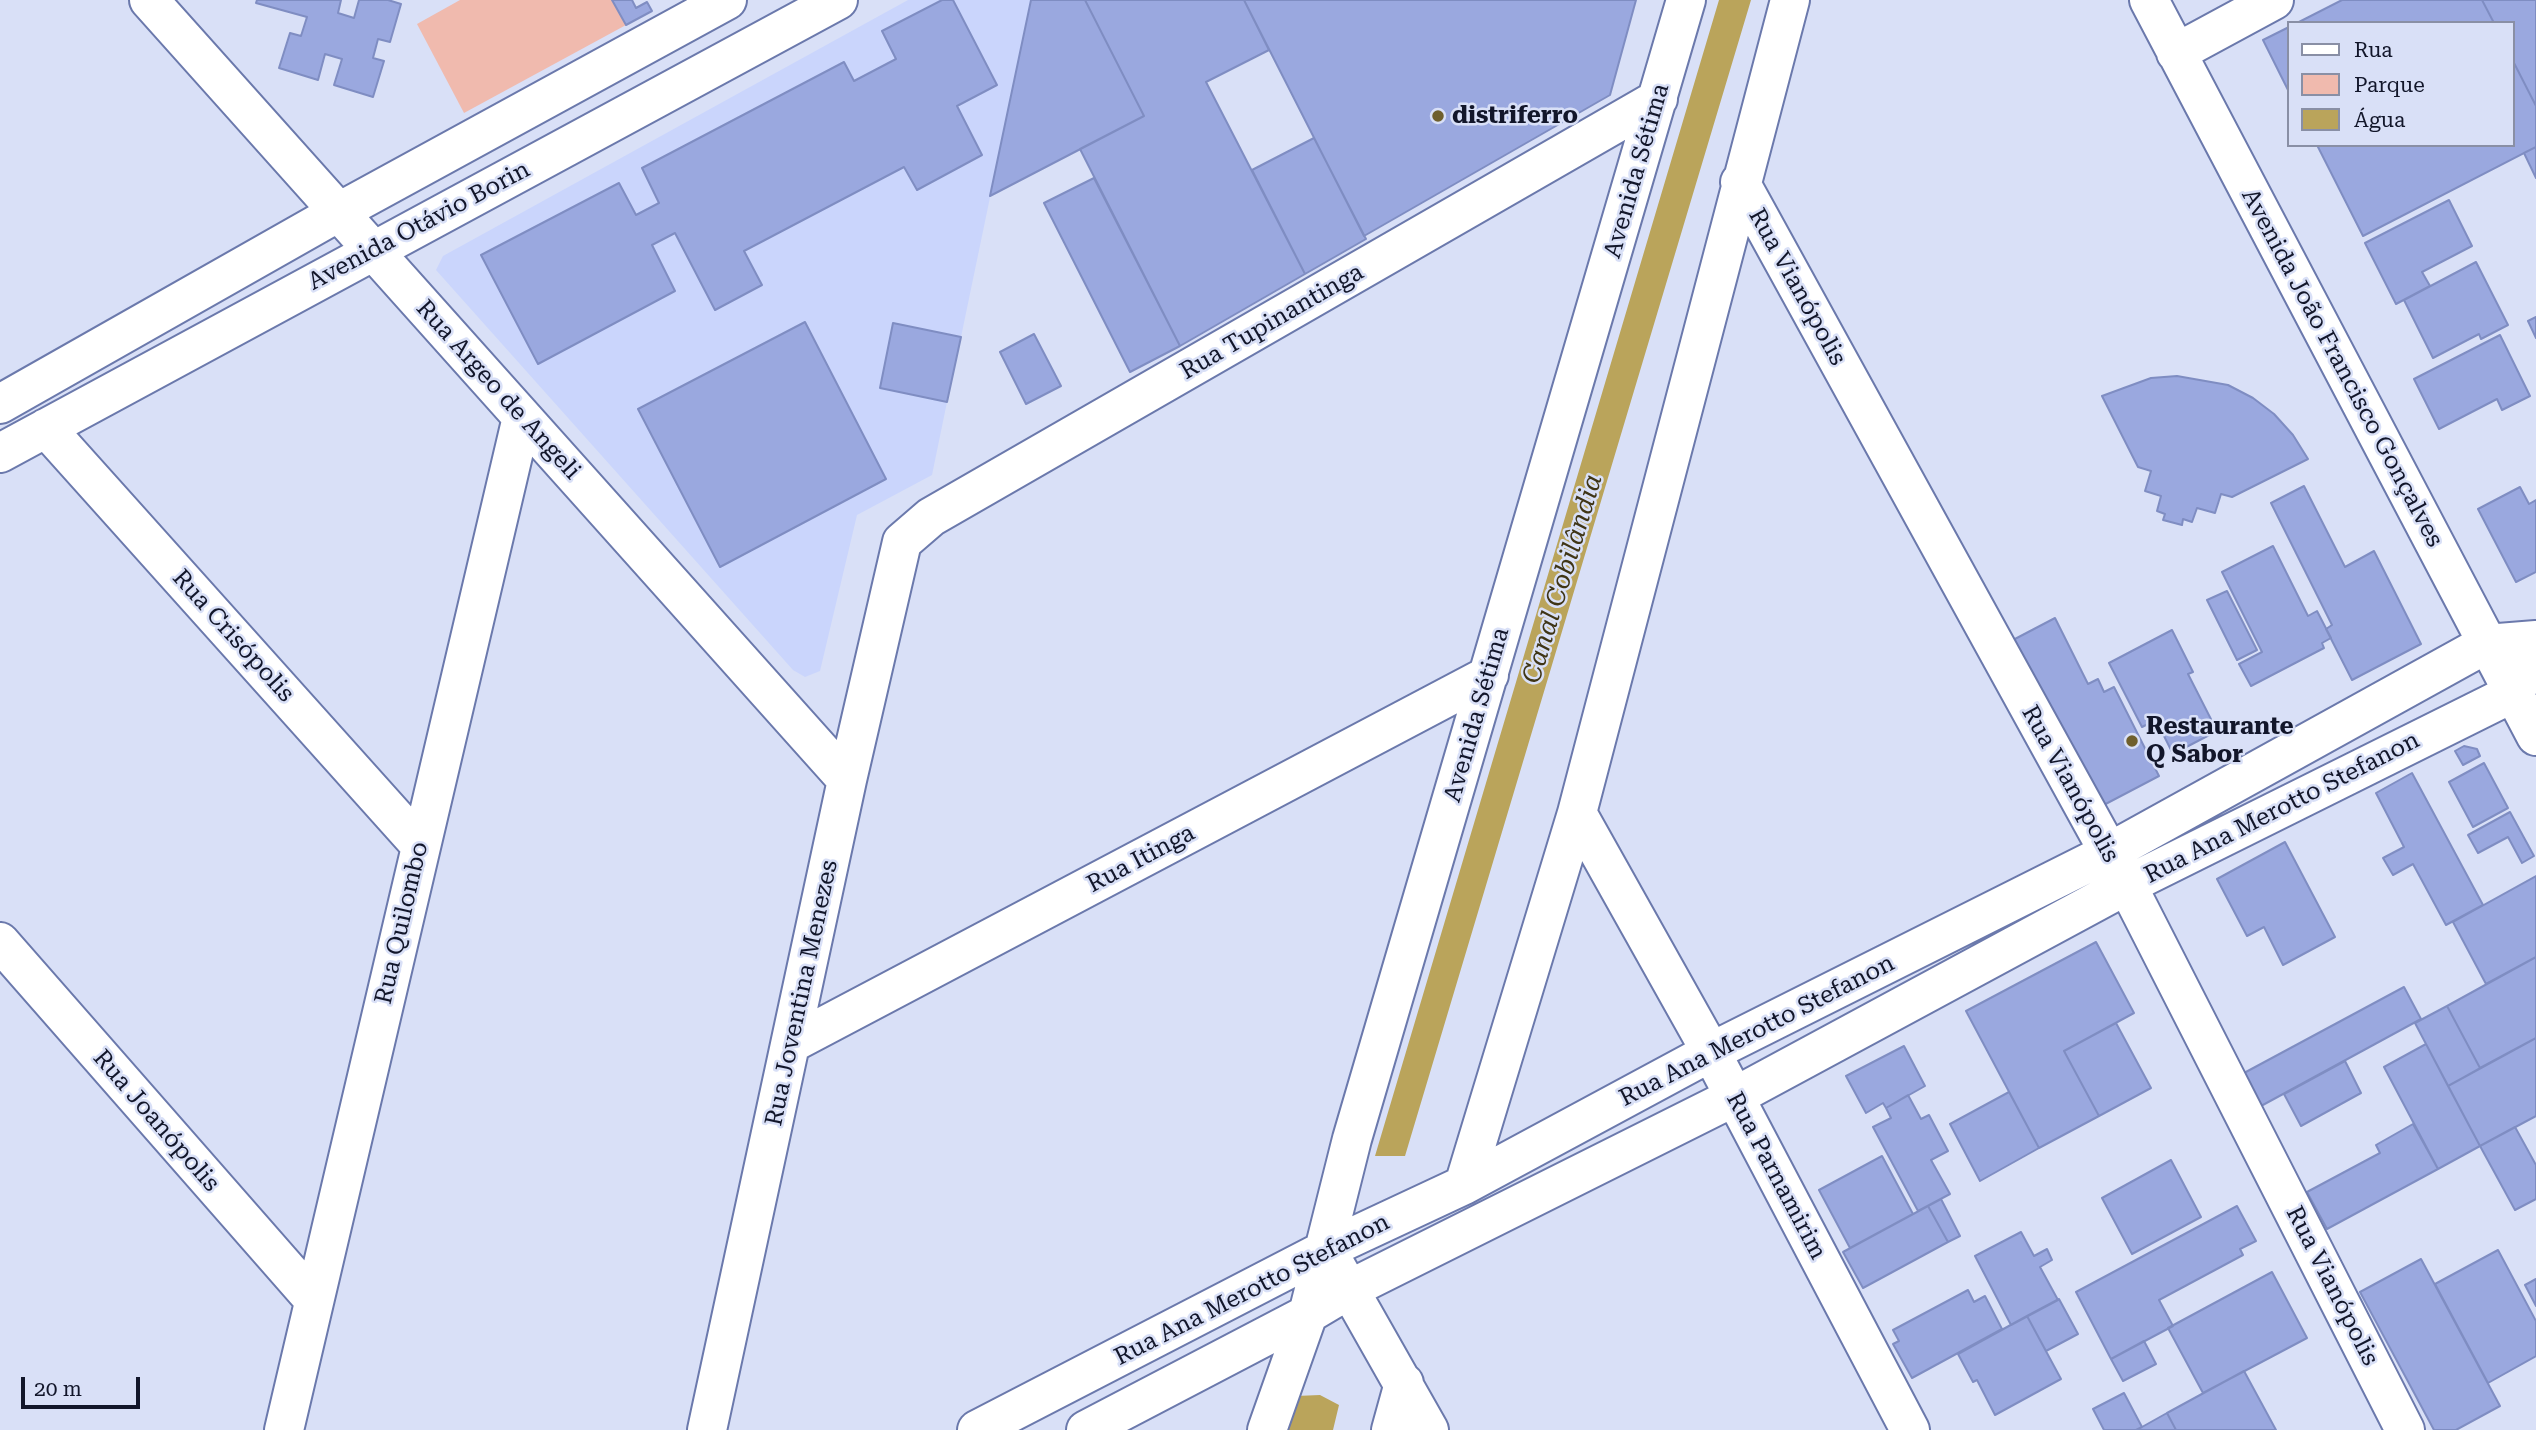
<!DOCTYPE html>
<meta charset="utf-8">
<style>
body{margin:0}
#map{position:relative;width:2536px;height:1430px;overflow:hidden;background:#d9e0f7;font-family:"Roboto Serif",serif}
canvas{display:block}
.legend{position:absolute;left:2287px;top:21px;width:228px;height:126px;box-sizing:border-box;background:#d9e0f7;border:2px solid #898fa5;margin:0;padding:9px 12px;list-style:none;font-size:21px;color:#12162a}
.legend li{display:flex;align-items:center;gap:14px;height:35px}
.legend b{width:35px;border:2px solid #898fa5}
.scale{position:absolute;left:21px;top:1377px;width:119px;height:32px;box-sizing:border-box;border:4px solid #12162a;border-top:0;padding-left:9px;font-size:21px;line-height:24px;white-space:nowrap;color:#12162a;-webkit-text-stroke:5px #d9e0f7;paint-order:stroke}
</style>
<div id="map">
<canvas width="2536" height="1430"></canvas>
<ul class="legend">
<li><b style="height:9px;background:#fff"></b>Rua</li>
<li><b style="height:19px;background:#f0baae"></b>Parque</li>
<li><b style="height:19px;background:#baa45b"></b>Água</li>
</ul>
<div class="scale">20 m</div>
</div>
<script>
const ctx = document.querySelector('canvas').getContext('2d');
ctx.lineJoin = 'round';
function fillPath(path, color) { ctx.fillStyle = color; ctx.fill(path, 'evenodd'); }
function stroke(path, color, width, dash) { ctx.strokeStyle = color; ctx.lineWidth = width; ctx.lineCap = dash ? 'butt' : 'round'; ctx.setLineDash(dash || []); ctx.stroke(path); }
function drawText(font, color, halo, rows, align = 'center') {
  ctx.font = font + ' "Roboto Serif",serif'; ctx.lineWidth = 5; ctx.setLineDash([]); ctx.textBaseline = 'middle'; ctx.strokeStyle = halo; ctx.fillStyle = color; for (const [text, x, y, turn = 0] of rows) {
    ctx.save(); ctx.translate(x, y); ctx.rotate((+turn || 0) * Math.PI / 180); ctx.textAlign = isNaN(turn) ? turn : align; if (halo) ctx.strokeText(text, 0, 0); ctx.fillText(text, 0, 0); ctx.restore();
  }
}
fillPath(new Path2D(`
 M908,0h123l-70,337 -68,-14 -12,65 66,14 -15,73 -75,40 -37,156 -15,6 -12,-7 -357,-400 7,-14z`), '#cad5fc');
fillPath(new Path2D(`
 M460,0h152l14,25 -162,88 -47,-89z`), '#f0baae');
fillPath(new Path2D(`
 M1719,0h32l-346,1156h-30z
 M1320,1395l19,10 -6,25h-46l9,-34z`), '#baa45b');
const building = new Path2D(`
 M257,0h84l-3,13 16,5 5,-18h29l13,4 -11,38 -12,-3 -5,19 11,3 -11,36 -39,-12 8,-26 -17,-5 -7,26 -39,-12 11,-35 11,3 6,-19 -51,-14z
 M612,0h20l4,8 11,-6 5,9 -26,14z
 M942,0h11l44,85 -40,21 25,49 -65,35 -13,-23 -160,84 18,34 -47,25 -40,-77 -23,12 23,46 -137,73 -57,-109 138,-72 17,32 23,-12 -17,-35 202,-106 10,19 42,-22 -14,-28z
 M1031,0h54l59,116 -154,80z
 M1085,0h159l25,50 -63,32 99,192 -125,72 -100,-197 64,-33z
 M1244,0h392l-26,95 -246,141z
 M2342,0h140l12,23h-197z
 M2482,0h54v106l-23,-45v-38h-19z
 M2289,27v65l-26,-52z
 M2513,61l23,45v41l-173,89 -46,-91h196z
 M1314,138l52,101 -61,35 -53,-104z
 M2536,147v31l-12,-25z
 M1094,178l86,168 -50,26 -86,-169z
 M2449,200l23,46 -50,26 8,14 -34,18 -31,-61z
 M2476,262l32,63 -27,14 -2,-5 -46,24 -29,-58z
 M2536,317v21l-8,-17z
 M805,322l81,157 -166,88 -82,-158z
 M893,323l68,14 -14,65 -67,-14z
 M1034,334l27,52 -35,18 -26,-52z
 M2500,335l30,61 -28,14 -5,-11 -58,30 -25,-50z
 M2177,376l51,9 25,13 21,16 19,21 15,24 -76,38 -11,-3 -6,19 -18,-5 -5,14 -9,-3 -1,6 -19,-5 2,-6 -8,-3 4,-15 -16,-5 6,-20 -13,-4 -36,-71 49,-18z
 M2304,486l41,81 29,-16 47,93 -69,36 -26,-51 6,-4 -61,-122z
 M2520,487l9,17 7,-4v72l-20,10 -38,-73z
 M2273,546l35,70 9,-5 14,27 -9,5 2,5 -73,38 -12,-22 23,-12 -40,-80z
 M2227,591l30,59 -20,10 -30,-60z
 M2055,618l33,66 10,-5 6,13 10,-5 45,89 -61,32 -85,-168z
 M2172,630l21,42 -5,2 29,57 -44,23 -17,-34 -14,7 -33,-64z
 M2464,746l13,3 3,7 -17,9 -8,-14z
 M2484,763l24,45 -35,19 -24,-45z
 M2412,773l71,132 -37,20 -33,-61 -20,11 -10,-17 21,-11 -28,-54z
 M2510,812l24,44 -12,7 -14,-26 -30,16 -10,-18z
 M2285,842l50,95 -52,28 -19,-38 -17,9 -30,-57z
 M2536,876v81l-50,27 -33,-62z
 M2096,942l38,71 -70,38 35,65 -60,32 -73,-137z
 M2536,957v81l-56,30 -33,-62z
 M2404,987l17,32 -160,87 -17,-33z
 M2447,1006l33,62 -32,18 -33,-63z
 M2116,1023l35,65 -52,28 -35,-65z
 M2536,1038v78l-56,30 -32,-60z
 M2426,1044l54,102 -42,23 -54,-102z
 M1904,1046l21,40 -39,22 -3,-5 -17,10 -20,-37z
 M2345,1061l16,32 -60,33 -17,-32z
 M2009,1092l30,56 -59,33 -30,-57z
 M1908,1095l13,24 8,-4 19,36 -17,9 19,34 -32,17 -45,-84 18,-9 -5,-10z
 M2413,1124l25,45 -111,60 -20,-37 73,-39 -4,-8z
 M2515,1127l21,38v34l-21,11 -35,-64z
 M1882,1156l31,58 -63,34 -31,-58z
 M2171,1160l30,57 -69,37 -30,-56z
 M1941,1199l19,37 -12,6 -20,-36z
 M1928,1206l20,36 -85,46 -20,-36z
 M2237,1206l19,35 -16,8 3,6 -84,45 14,26 -62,33 -35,-67z
 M2021,1232l13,24 13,-7 5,11 -12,7 18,33 -47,25 -36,-69z
 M2498,1250l38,71v35l-48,27 -53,-99z
 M2421,1259l79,147 -44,24h-22l-74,-138z
 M2272,1272l35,66 -104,55 -35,-65z
 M2536,1279v27l-11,-21z
 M1968,1290l6,12 11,-6 17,33 -90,49 -19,-34 6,-3 -6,-11z
 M2059,1299l19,35 -32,17 -19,-35z
 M2027,1316l34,63 -66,36 -18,-35 -4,2 -15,-28z
 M2144,1341l12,23 -33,17 -12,-22z
 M2244,1371l32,59h-100l-9,-17z
 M2124,1393l18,34 -6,3h-32l-11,-21z
 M2167,1413l9,17h-40l6,-3z`);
fillPath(building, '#9aa8df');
stroke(building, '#7f8dc2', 2);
const minor = new Path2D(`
 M149,0l698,780
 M2149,0l387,736
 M2176,53l98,-53
 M1740,182l387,703 278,545
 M0,404l337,-191 390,-213
 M46,428l374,417
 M0,453l838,-453
 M1577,813l134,239 199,378
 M0,942l313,357
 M792,1043l697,-368
 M1464,1185l113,-372 213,-813
 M1336,1266l93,164
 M284,1430l238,-1013
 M707,1430l140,-650 55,-238 29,-25 727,-418
 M977,1430l350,-181 137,-64 247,-133 397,-199 378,-209 50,-4
 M1086,1430l222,-116 42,-25 384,-192 393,-212 386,-192 23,-33
 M1267,1430l41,-116 44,-175 334,-1139
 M1391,1430l13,-47`);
stroke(minor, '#6b79ac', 42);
stroke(minor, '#fff', 38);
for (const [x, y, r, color] of [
 [1438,116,7,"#6f5f2d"],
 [2132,741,7,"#6f5f2d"]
]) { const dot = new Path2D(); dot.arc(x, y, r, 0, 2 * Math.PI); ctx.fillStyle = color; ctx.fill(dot); stroke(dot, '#d9e0f7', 2.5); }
drawText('bold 24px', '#12162a', '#d9e0f7', [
 ["distriferro",1452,116],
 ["Restaurante",2146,727],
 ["Q Sabor",2146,755]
], 'left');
drawText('24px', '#12162a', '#d9e0f7', [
 ["Avenida Sétima",1637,171,-74],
 ["Avenida Otávio Borin",419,226,-28],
 ["Rua Vianópolis",1797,287,61],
 ["Rua Tupinantinga",1272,322,-30],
 ["Avenida João Francisco Gonçalves",2342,368,62],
 ["Rua Argeo de Angeli",498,390,48],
 ["Rua Crisópolis",233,636,48],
 ["Avenida Sétima",1477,715,-74],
 ["Rua Vianópolis",2070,784,61],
 ["Rua Ana Merotto Stefanon",2282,808,-27],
 ["Rua Itinga",1141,859,-28],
 ["Rua Quilombo",402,923,-77],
 ["Rua Joventina Menezes",802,993,-78],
 ["Rua Ana Merotto Stefanon",1757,1031,-27],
 ["Rua Joanópolis",156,1121,49],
 ["Rua Parnamirim",1776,1176,62],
 ["Rua Vianópolis",2332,1286,63],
 ["Rua Ana Merotto Stefanon",1252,1290,-27]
]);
drawText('italic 26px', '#3f3515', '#d9e0f7', [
 ["Canal Cobilândia",1563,579,-73]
]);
</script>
